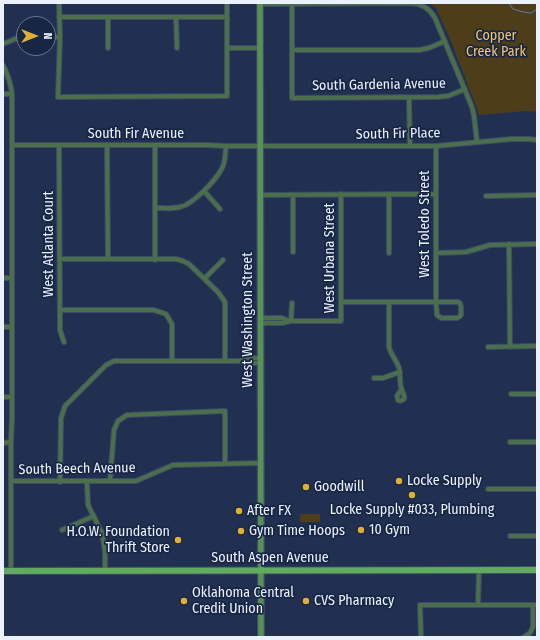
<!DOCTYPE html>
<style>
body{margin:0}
#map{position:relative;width:540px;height:640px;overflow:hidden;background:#213050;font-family:"Fira Sans Condensed",sans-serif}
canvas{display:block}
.frame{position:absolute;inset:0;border:4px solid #ebf1fe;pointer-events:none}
.north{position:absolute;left:16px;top:16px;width:40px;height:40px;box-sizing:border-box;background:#182645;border:1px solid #6c778f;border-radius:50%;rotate:90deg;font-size:11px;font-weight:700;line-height:16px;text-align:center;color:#ebf1fe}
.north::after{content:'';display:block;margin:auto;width:14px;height:18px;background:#e2ae34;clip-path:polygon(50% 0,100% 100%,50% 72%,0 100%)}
</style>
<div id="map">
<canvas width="540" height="640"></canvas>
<div class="frame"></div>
<div class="north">N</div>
</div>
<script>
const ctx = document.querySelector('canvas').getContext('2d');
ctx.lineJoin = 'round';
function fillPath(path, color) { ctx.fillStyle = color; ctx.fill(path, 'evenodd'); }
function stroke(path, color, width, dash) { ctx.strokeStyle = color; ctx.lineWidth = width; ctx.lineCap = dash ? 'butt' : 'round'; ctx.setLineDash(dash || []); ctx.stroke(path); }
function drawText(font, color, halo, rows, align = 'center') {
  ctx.font = font + ' "Fira Sans Condensed",sans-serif'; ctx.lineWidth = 3.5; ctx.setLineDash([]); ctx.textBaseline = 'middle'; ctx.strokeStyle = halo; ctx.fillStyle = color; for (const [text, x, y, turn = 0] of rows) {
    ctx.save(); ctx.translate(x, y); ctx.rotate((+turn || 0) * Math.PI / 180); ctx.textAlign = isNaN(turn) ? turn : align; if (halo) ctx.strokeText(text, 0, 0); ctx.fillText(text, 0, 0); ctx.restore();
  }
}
fillPath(new Path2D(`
 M428,3h109v109l-11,-1 -47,4 -3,-9 -26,-67 -14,-31z
 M300,514h20v8h-20z`), '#4d3d19');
stroke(new Path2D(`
 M509,3l4,6 10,3 8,1 6,-4`), '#5d78b0', 1);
const street = new Path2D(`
 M59,3l1,34 -2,60 169,-1v-93
 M260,4l152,-1c11,1 18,6 23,15l37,89 2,9 3,26
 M292,4v94l146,-1 10,-1 17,-7
 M59,17h168
 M108,17v31
 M176,17l1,31
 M48,37h12
 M3,44l12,-5 9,-2
 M227,48h33
 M292,50h127l10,-2 16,-7
 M3,65c5,10 8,19 9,29v324l-1,24v129
 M3,94h9
 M409,98l1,48
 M12,145h195l19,1h210l76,-7h17l8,1
 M59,145l1,185 4,12
 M107,145l1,114
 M155,145v115
 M204,191l16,18
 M260,195l176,-1
 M293,195v57
 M486,196l51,-1
 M156,208c8,0 17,1 24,-1 12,-2 35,-26 41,-37 5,-7 4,-16 5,-24
 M509,244l1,103
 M389,253v-59
 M436,253l30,-1 24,-7 47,-1
 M61,259h115l7,2 6,3 29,28 7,10v59
 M3,278h9
 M205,278l18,-18
 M341,302h95v-156
 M389,302v45c2,8 8,14 10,21 2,7 0,17 3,22 1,4 3,4 2,9 -2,2 -4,2 -6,1l-1,-4 4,-6
 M436,302h22l2,1 1,4v8l-2,2 -2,1h-16l-4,-3z
 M60,310h94l12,4 6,10v36
 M260,318h22l7,3
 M291,321l1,-18
 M260,323h22l9,-2h50v-127
 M3,327h9
 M488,347l49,-1
 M240,361l4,2h16
 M374,378h9l17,-6
 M511,394h26
 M3,397h9
 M510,442h27
 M3,443l8,-1
 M11,481h125l37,-16 87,-2
 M110,481l4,-51 4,-9 9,-6 98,-4v52
 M60,482l1,-64 4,-12 41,-41 8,-4h126l5,-3h15
 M87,482l1,23 14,28 3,18v19
 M488,489h49
 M62,530l32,-14
 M510,536h27
 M478,605l1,-35
 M421,637l-1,-32h117
 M524,637l6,-4 3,-6v-22`);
const secondary = new Path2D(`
 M260,3l1,634`);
const primary = new Path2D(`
 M3,571l534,-1`);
stroke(street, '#3d4b68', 6);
stroke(secondary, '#3d4b68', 8);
stroke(primary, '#3d4b68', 8);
stroke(street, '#4c6f4b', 4);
stroke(secondary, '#589158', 5.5);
stroke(primary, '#61ab61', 6);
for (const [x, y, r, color] of [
 [399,481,4,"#e2ae34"],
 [306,487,4,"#e2ae34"],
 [412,495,4,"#e2ae34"],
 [239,511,4,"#e2ae34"],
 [361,530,4,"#e2ae34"],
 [241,531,4,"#e2ae34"],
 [178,540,4,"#e2ae34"],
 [184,601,4,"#e2ae34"],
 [306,601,4,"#e2ae34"]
]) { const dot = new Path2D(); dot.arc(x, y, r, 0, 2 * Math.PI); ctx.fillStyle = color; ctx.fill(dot); stroke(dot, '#182645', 1.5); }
drawText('14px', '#f3c76a', '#182645', [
 ["Copper",496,36],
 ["Creek Park",496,52]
]);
drawText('14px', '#ebf1fe', '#182645', [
 ["South Gardenia Avenue",379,85,-1],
 ["South Fir Avenue",136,134],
 ["South Fir Place",398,134,-1],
 ["West Toledo Street",425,224,-90],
 ["West Atlanta Court",49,244,-90],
 ["West Urbana Street",330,258,-90],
 ["West Washington Street",248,320,-90],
 ["South Beech Avenue",77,469,-1],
 ["South Aspen Avenue",270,558]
]);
drawText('14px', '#ebf1fe', '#182645', [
 ["Locke Supply",407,481],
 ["Goodwill",314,487],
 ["Locke Supply #033, Plumbing",412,510,"center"],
 ["After FX",247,511],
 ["10 Gym",369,530],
 ["Gym Time Hoops",249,531],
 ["H.O.W. Foundation",170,532,"right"],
 ["Thrift Store",170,548,"right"],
 ["Oklahoma Central",192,593],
 ["Credit Union",192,609],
 ["CVS Pharmacy",314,601]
], 'left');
</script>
